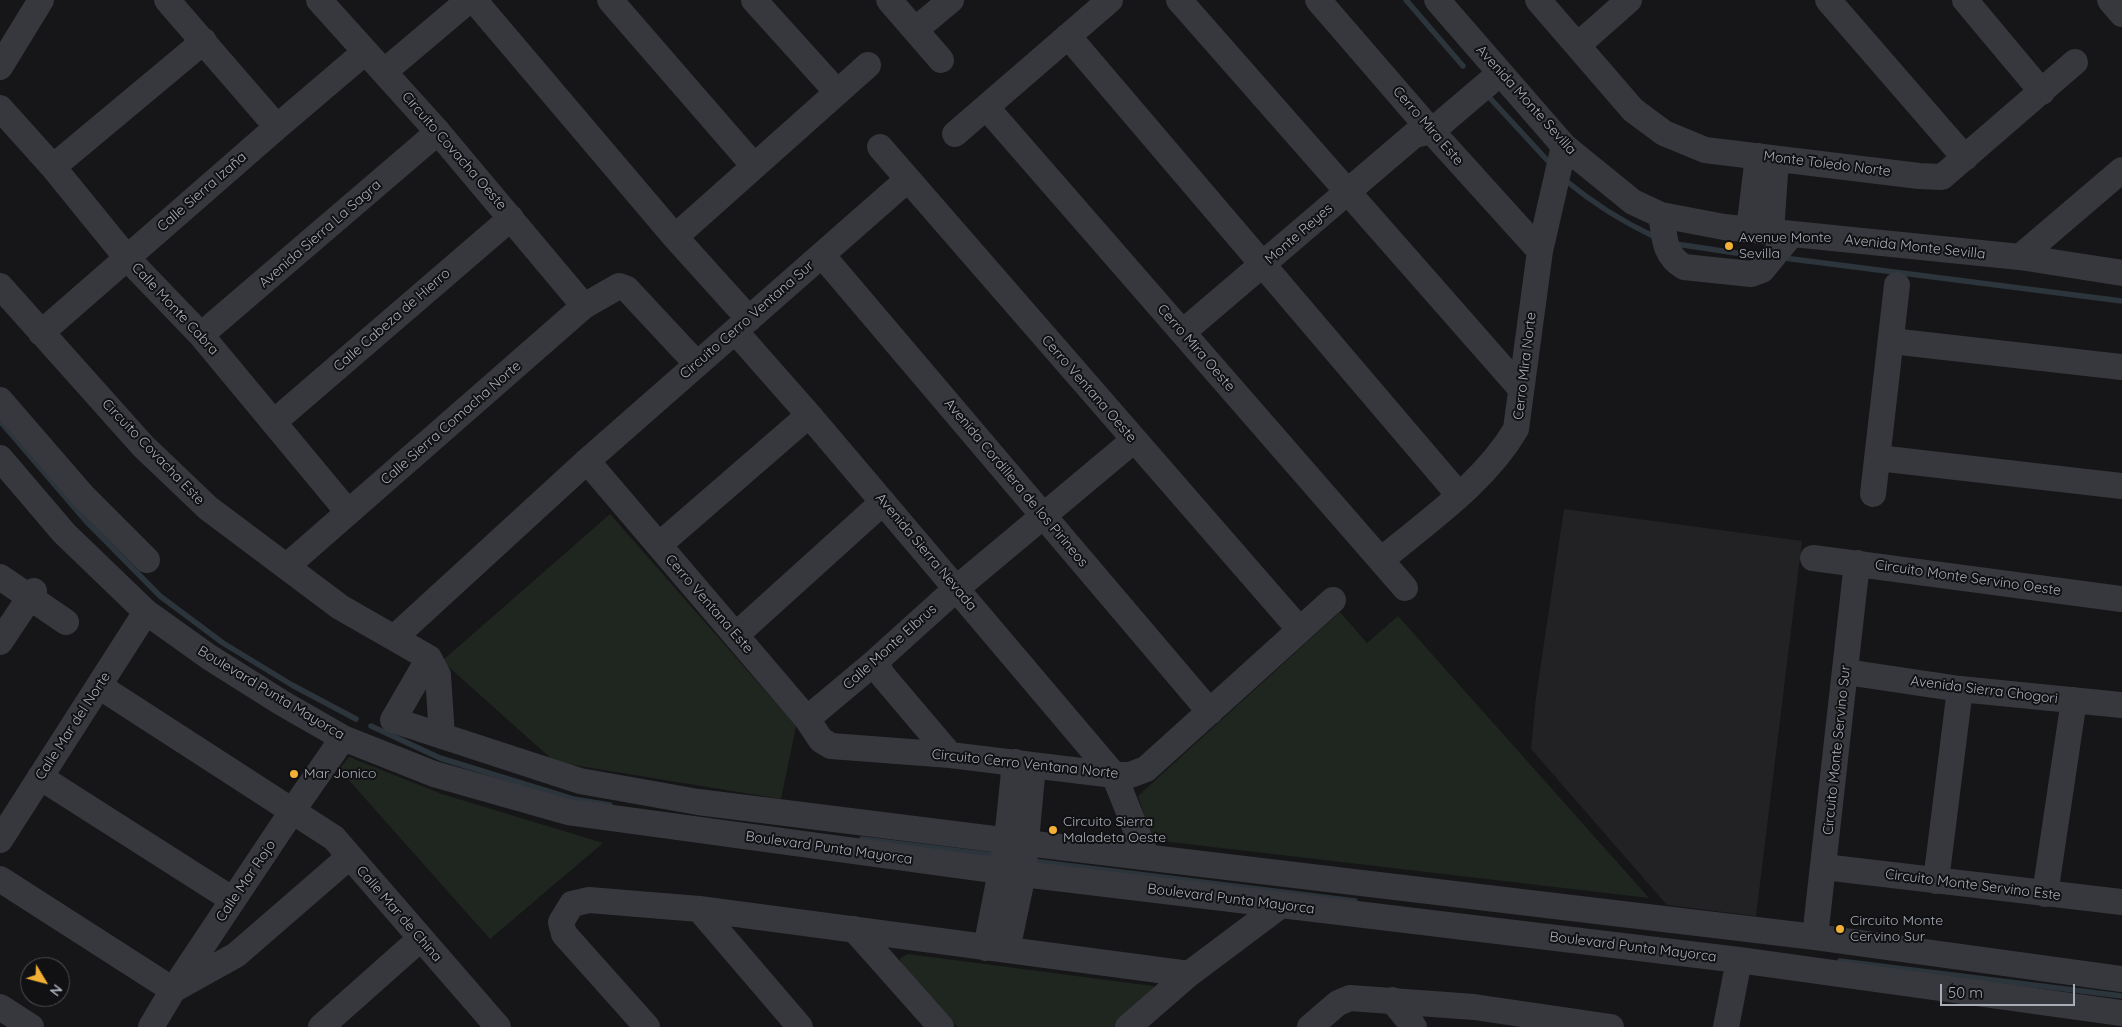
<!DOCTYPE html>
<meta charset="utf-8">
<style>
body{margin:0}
#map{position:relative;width:2122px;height:1027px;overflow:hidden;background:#161618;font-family:Quicksand,sans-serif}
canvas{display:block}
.north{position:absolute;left:20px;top:957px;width:50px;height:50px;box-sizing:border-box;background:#111113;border:1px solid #4d4f55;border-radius:50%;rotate:127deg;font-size:14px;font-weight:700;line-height:20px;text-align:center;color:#a8adb8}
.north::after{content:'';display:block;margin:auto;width:18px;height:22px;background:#f2b134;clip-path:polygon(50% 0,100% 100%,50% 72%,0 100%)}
.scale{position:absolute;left:1940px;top:984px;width:135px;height:22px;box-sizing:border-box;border:2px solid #a8adb8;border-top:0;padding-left:6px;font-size:15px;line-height:18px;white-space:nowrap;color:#a8adb8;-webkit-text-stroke:4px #111113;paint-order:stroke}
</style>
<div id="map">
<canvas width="2122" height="1027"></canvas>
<div class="north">N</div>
<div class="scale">50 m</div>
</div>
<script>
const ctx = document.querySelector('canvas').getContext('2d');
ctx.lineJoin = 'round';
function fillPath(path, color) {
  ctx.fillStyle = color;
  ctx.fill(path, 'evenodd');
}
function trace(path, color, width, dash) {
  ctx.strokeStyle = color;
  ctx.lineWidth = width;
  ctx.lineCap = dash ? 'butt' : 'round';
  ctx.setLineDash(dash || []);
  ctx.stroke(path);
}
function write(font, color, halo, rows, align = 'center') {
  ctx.font = font + ' Quicksand,sans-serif';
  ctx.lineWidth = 4;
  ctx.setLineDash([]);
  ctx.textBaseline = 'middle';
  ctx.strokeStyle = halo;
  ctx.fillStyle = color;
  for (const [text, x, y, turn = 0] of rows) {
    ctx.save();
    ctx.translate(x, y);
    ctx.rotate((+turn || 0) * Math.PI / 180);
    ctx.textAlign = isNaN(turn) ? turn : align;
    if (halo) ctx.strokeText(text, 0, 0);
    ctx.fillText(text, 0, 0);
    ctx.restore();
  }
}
fillPath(new Path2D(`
 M 1564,509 L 1802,541 L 1756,916 L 1667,905 L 1531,749 L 1536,697 Z`), '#222225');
fillPath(new Path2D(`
 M 610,514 L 796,726 L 781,799 L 555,762 L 442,661 Z
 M 1340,612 L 1367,643 L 1398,616 L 1649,898 L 1153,840 L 1138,796 Z
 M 349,757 L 442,794 L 603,843 L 490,939 L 339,769 Z
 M 908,954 L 1153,986 L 1155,991 L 1114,1027 L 957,1027 L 901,964 L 900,958 Z`), '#1e261f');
trace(new Path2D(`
 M 1406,0 L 1463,66
 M 1489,97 L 1547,160
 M 1565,180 C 1594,204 1619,220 1653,236
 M 1676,244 L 1763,257
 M 1784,258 L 2122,301
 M 0,421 L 85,520 L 160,596 L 223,643 L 292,685 L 356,719
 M 371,726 L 440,758 L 573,799 L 610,805
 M 862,839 L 993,855
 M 1032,861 L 1355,901
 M 1840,961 L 2122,996`), '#2c353c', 5.5);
trace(new Path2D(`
 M 167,0 L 277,127
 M 319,0 L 438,132 L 584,306
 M 474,0 L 675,237 L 749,319
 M 610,0 L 754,166
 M 754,0 L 837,92
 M 889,0 L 941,60
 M 1179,0 L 1521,389
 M 1318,0 L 1426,125 L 1540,251
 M 1437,0 L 1564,146 L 1633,202 L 1661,215 L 1724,227 L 2020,257 L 2122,273
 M 1538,0 L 1633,110 L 1664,133 L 1705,150 L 1919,176 L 1942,177 L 2075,62
 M 1828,0 L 1965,158
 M 1965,0 L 2042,92
 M 2110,0 L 2122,14
 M 915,30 L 951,0
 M 1068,36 L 1459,495
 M 1578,45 L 1629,0
 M 0,67 L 41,0
 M 385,71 L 469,0
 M 0,108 L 53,167 L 127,258 L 201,335 L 348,512
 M 987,108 L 1405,588
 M 955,134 L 1110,0
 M 880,147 L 1300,630
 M 53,167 L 204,41
 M 1661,215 C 1665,237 1663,254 1684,267 L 1751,274 L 1762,270 L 1791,235
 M 1749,230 L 1758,156
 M 1771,232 L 1776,159
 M 675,237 L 868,65
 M 822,255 L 1210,712
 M 2020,257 L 2122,170
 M 0,286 L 143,446 L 208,508 L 340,607 L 429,658 L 438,675 L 442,736
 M 735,331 L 809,415 L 1114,775 L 1147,857
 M 1183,332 L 1414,135 L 1432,131 L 1499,74
 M 41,333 L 277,127 L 365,52
 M 201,335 L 438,132
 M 1891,341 L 2122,367
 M 0,400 L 83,496 L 147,560
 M 274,422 L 511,218
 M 0,458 L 64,533 L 146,612 L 209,657 L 282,703 L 343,738 L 434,774 L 568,812 L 1023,874 L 1739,960 L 2122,1013
 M 1878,458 L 2122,486
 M 587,461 L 807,719 L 821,740 L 831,746 L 950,755 L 1114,775 L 1130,775 L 1146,769 L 1333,600
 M 1873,494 L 1897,285
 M 659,545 L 809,415
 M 1813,558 L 2122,599
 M 1381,560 C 1428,521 1485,482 1516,429 L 1540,251 L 1564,146
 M 287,566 L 584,306 L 619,286 L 627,289 L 697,364
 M 0,577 L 66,622
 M 736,635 L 883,502
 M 395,637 L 587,461 L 907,180
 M 0,642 L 34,591
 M 429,658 L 393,720 L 580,781 L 698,802 L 1026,843 L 1815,937 L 2122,979
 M 875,662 L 883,676 L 950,755
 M 1846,672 L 1960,689 L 2122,705
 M 99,686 L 334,838 L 498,1027
 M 807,719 L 875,662 L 957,588 L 1134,440
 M 40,777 L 233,900
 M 0,840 L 146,612
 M 1824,867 L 2122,902
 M 0,879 L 173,990 L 236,955 L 349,857
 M 1936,881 L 1960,689
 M 2045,894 L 2074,700
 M 699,909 L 800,1027
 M 854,929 L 941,1027
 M 1815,937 L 1857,563
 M 986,948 L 1007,840 L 1015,762
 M 1007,950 L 1023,874 L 1033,765
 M 1392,1000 L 1414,1027
 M 0,1007 L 31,1027
 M 151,1027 L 173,990 L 293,810 L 343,738
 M 321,1027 L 420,939
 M 647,1027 L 564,934 L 561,922 L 572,904 L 589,900 L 699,909 L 1189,974
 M 1128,1027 L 1189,974 L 1281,905
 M 1310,1027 L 1338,1003 L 1350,998 L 1474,1007 L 1611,1027
 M 1726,1027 L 1739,960`), '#37383d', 26);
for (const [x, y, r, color] of [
 [1729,246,5,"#f2b134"],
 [294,774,5,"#f2b134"],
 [1053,830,5,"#f2b134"],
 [1840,929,5,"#f2b134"]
]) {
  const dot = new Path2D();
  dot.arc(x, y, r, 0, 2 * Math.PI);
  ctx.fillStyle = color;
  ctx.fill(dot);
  trace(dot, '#111113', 2);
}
write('14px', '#a8adb8', '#111113', [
 ["Avenida Monte Sevilla",1526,100,48],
 ["Cerro Mira Este",1428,126,49],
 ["Circuito Covacha Oeste",454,151,49],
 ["Monte Toledo Norte",1827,164,7],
 ["Calle Sierra Izaña",202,192,-41],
 ["Avenida Sierra La Sagra",320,234,-41],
 ["Monte Reyes",1299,234,-41],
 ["Avenida Monte Sevilla",1915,247,6],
 ["Calle Monte Cabra",175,309,47],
 ["Calle Cabeza de Hierro",392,320,-41],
 ["Circuito Cerro Ventana Sur",747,320,-41],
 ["Cerro Mira Oeste",1196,348,49],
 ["Cerro Mira Norte",1525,366,-83],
 ["Cerro Ventana Oeste",1089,389,49],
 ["Calle Sierra Comacha Norte",451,423,-41],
 ["Circuito Covacha Este",153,452,46],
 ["Avenida Cordillera de los Pirineos",1016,483,50],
 ["Avenida Sierra Nevada",926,552,50],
 ["Circuito Monte Servino Oeste",1968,578,8],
 ["Cerro Ventana Este",709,604,49],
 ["Calle Monte Elbrus",890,647,-42],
 ["Avenida Sierra Chogori",1984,690,7],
 ["Boulevard Punta Mayorca",271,693,31],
 ["Calle Mar del Norte",73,726,-57],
 ["Circuito Monte Servino Sur",1837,750,-84],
 ["Circuito Cerro Ventana Norte",1025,764,6],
 ["Boulevard Punta Mayorca",829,848,8],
 ["Calle Mar Rojo",246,881,-56],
 ["Circuito Monte Servino Este",1973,885,7],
 ["Boulevard Punta Mayorca",1231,899,7],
 ["Calle Mar de China",399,914,49],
 ["Boulevard Punta Mayorca",1633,947,7]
]);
write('14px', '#a8adb8', '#111113', [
 ["Avenue Monte",1739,238],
 ["Sevilla",1739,254],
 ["Mar Jonico",304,774],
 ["Circuito Sierra",1063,822],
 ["Maladeta Oeste",1063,838],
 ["Circuito Monte",1850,921],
 ["Cervino Sur",1850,937]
], 'left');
</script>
